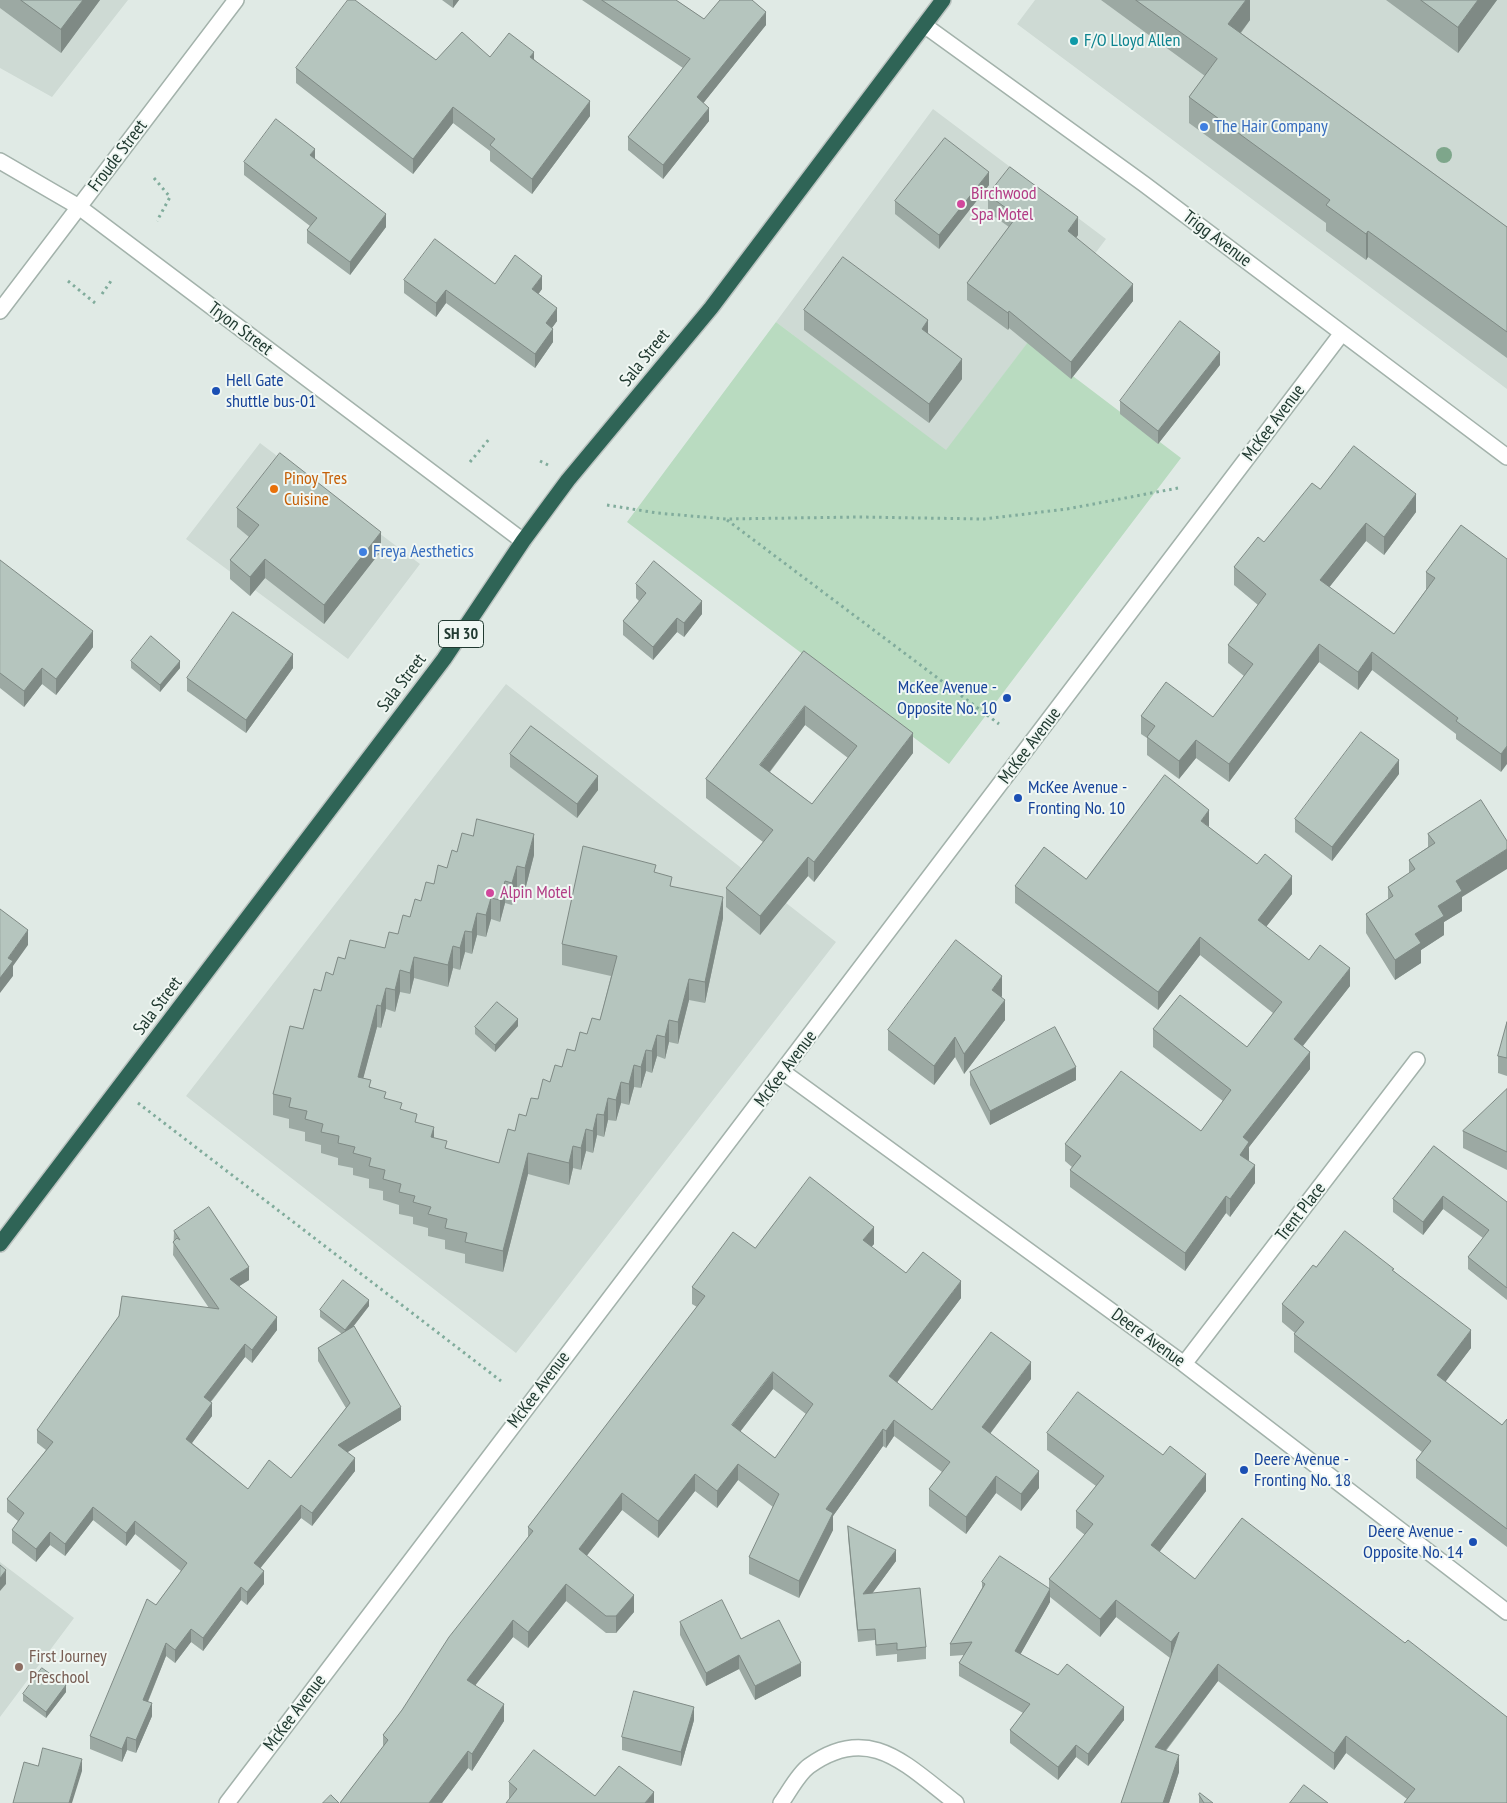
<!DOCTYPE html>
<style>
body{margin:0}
canvas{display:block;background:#e0eae5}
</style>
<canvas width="1507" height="1803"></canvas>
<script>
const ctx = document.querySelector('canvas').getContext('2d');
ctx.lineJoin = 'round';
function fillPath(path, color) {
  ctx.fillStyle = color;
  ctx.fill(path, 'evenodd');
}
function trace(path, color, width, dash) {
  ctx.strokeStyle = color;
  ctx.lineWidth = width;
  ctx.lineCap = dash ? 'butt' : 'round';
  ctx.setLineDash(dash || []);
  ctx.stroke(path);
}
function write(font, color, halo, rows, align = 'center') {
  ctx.font = font + ' "PT Sans Narrow",sans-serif';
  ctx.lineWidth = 4;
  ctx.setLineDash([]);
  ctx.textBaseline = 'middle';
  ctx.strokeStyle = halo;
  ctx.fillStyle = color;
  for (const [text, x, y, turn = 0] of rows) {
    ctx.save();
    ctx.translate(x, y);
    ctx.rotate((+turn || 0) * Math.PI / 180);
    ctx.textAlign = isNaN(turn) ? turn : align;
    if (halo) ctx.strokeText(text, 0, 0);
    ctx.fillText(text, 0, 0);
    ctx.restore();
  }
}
fillPath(new Path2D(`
 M 0,0 L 128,0 L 52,97 L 0,68 Z
 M 1035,0 L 1507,0 L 1507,389 L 1017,24 Z
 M 933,109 L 1106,239 L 946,451 L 776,322 Z
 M 260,443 L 420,564 L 348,659 L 186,539 Z
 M 506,684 L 836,942 L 516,1353 L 186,1096 Z
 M 0,1562 L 74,1618 L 0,1717 Z`), '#cedad4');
fillPath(new Path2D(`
 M 776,322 L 946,450 L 1028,342 L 1181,458 L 949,764 L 627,522 Z`), '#b9dbc0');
const street = new Path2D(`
 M 924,25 L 1144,184 L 1507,457
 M 0,161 L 79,207 L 523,541
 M 0,311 L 236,0
 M 783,1072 L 1184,1364 L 1507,1612
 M 1184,1364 L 1417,1060
 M 227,1803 C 598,1312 972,824 1342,333
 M 781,1803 C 789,1792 798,1774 809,1766 C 870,1722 907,1766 956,1803`);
const highway = new Path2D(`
 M 0,1244 L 444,659 L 523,541 L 568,480 L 711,308 L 943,0`);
trace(street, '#a3b2ab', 18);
trace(highway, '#bcc4c1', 18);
trace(new Path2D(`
 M 154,178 L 170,197 L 157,221
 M 68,281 L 95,303
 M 102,294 L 113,278
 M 540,461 L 548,465
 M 470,462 L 490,438
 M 607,505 L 657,513 L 726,519 L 859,517 L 984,519 L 1067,509 L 1178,488
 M 727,520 L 999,724
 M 138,1103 L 501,1381`), '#81ac9c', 3, [2.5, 4]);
trace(street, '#fff', 15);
trace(highway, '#2f6456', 15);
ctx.fillStyle = '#7ea68b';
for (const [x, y] of [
 [1444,155]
]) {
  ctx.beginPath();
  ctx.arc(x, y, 8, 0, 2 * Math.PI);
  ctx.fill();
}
fillPath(new Path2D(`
 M 0,0 L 100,0 L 61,53 L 0,8 Z
 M 442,0 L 459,0 L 453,8 Z
 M 582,0 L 676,0 L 704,19 L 766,25 L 703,103 L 709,121 L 663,179 L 628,150 L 628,137 L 683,68 Z
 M 1101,0 L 1250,0 L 1250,20 L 1241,33 L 1507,227 L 1507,358 L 1368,257 L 1366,260 L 1326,231 L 1326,223 L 1189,123 L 1189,97 L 1205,76 Z
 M 1386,0 L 1497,0 L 1458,53 Z
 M 490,57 L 534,59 L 590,116 L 532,194 L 490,161 L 490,151 L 453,123 L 413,174 L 296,83 L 296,68 Z
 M 315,159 L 386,227 L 350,275 L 307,243 L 307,230 L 310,226 L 244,175 L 244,162 Z
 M 989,185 L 939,249 L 895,214 L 895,201 Z
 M 988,195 L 1078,235 L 1076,238 L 1133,301 L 1071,379 L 1009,328 L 1008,330 L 967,300 L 967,283 L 1009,227 L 988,212 Z
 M 404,280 L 495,284 L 542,289 L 538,294 L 557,321 L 552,328 L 553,342 L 535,368 L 446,303 L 436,317 L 404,293 Z
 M 804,310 L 928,334 L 962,379 L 929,423 L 804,330 Z
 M 1220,365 L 1158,444 L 1120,414 L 1120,401 Z
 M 1320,489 L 1416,512 L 1384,555 L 1366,541 L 1329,587 L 1394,634 L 1426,590 L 1426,572 L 1507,559 L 1501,772 L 1456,739 L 1456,734 L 1372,670 L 1358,690 L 1319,662 L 1229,782 L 1196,758 L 1179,779 L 1147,755 L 1147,738 L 1141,734 L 1141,716 L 1213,717 L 1244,676 L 1228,663 L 1228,645 L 1258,605 L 1234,585 L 1234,567 L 1264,542 Z
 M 237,508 L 381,551 L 324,624 L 265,578 L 250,596 L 230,579 L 230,560 L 249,537 L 237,527 Z
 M 0,560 L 93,647 L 56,695 L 42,684 L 24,707 L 0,688 Z
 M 636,584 L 702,614 L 684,637 L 677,632 L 653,660 L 623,635 L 623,621 L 639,601 L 636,598 Z
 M 804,651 L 913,753 L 814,882 L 808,876 L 760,935 L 726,907 L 726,888 L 763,842 L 706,798 L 706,779 ZM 805,725 L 848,758 L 812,804 L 770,772 Z
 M 131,661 L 180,668 L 160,692 L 131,668 Z
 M 293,668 L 246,733 L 187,691 L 187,678 Z
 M 510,754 L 598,790 L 577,818 L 510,767 Z
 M 1399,774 L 1332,861 L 1295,832 L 1295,819 Z
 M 1481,800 L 1462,897 L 1462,911 L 1444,922 L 1444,935 L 1421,950 L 1421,963 L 1395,980 L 1366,933 L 1366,914 L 1388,900 L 1388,887 L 1409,873 L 1409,860 L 1428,847 L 1428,834 Z
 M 1209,827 L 1292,894 L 1266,927 L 1309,960 L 1350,986 L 1303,1046 L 1310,1069 L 1249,1147 L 1249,1161 L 1255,1183 L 1230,1217 L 1226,1213 L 1185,1271 L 1070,1187 L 1070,1170 L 1072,1167 L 1065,1161 L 1065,1144 L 1201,1131 L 1223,1101 L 1153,1047 L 1153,1029 L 1247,1047 L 1273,1013 L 1200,955 L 1158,1010 L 1015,903 L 1015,886 L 1086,879 Z
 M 457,852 L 534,855 L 525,890 L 517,888 L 512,905 L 505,903 L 500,922 L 491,919 L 486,937 L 477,935 L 472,954 L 465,952 L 460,970 L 453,968 L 448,987 L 414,978 L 410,994 L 400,992 L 395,1012 L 386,1009 L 381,1028 L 377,1027 L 363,1078 L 371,1088 L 402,1110 L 447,1149 L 499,1163 L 515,1131 L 550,1082 L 575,1051 L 587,1034 L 600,1020 L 611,976 L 562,965 L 562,944 L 656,873 L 672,887 L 723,918 L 705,1003 L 689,1000 L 678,1044 L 669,1042 L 665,1059 L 657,1056 L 652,1073 L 646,1071 L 641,1088 L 634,1087 L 629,1105 L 621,1103 L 616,1121 L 608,1120 L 604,1137 L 597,1135 L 593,1153 L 586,1151 L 581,1170 L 573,1168 L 569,1185 L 528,1174 L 503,1272 L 465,1263 L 465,1254 L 445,1249 L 445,1240 L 428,1236 L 428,1228 L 413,1224 L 413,1217 L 399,1214 L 399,1205 L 383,1200 L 383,1191 L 369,1188 L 369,1179 L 353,1175 L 353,1168 L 338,1165 L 338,1158 L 321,1153 L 321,1145 L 305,1141 L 305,1132 L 289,1128 L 289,1119 L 273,1115 L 273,1094 L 321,991 L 345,959 L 385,948 L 398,934 L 421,901 L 447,868 Z
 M 1002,996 L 1001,998 L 1005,1020 L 964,1074 L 955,1057 L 934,1085 L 888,1050 L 888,1030 Z
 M 1507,1022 L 1507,1076 L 1498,1073 L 1498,1056 Z
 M 518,1026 L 495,1052 L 475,1034 L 475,1027 Z
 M 970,1072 L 1076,1080 L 990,1125 L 970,1085 Z
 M 1507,1089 L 1507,1170 L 1463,1148 L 1463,1131 Z
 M 1434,1146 L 1507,1202 L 1507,1300 L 1468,1269 L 1468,1257 L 1483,1238 L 1443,1209 L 1423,1235 L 1393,1212 L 1393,1199 Z
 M 174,1231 L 249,1280 L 239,1286 L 277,1330 L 252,1363 L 245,1357 L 211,1402 L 212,1416 L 192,1443 L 248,1489 L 291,1478 L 346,1408 L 318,1361 L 318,1348 L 342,1334 L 320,1317 L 320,1310 L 369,1306 L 353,1327 L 401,1420 L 347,1452 L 355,1471 L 312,1526 L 301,1518 L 260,1568 L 264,1584 L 247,1605 L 241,1600 L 203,1651 L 191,1642 L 175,1663 L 166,1656 L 148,1702 L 152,1716 L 136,1753 L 127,1750 L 122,1762 L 90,1749 L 90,1736 L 156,1605 L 181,1571 L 135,1534 L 126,1546 L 93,1520 L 65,1556 L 50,1545 L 36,1562 L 12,1543 L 12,1530 L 18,1521 L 7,1512 L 7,1499 L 46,1450 L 37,1443 L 37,1430 L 209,1308 L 173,1255 Z
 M 874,1244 L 871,1247 L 906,1273 L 961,1298 L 897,1382 L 932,1410 L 1031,1379 L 990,1434 L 1039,1488 L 1021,1511 L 996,1493 L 966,1534 L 929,1506 L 929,1489 L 942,1472 L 894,1436 L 886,1448 L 883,1446 L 833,1516 L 833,1530 L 799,1598 L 749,1574 L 749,1557 L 773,1507 L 738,1480 L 717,1508 L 695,1491 L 658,1538 L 622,1510 L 586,1556 L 634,1612 L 616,1633 L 606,1633 L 566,1601 L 528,1648 L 513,1637 L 475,1685 L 504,1721 L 472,1771 L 468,1768 L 442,1803 L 340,1803 L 383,1747 L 383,1735 L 402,1710 L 528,1537 L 528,1527 L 697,1307 L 692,1304 L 692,1287 L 755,1248 ZM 773,1389 L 806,1414 L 775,1458 L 740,1432 Z
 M 1394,1271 L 1471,1348 L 1445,1381 L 1502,1425 L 1507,1419 L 1507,1547 L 1416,1478 L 1416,1460 L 1422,1452 L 1294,1352 L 1294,1334 L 1295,1333 L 1282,1322 L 1282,1304 Z
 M 1047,1433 L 1206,1491 L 1159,1552 L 1195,1579 L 1405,1643 L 1507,1717 L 1407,1799 L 1346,1753 L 1334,1770 L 1218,1681 L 1166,1751 L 1179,1772 L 1169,1803 L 1121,1803 L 1170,1658 L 1116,1617 L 1100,1637 L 1050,1597 L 1050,1602 L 1020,1654 L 1124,1720 L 1088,1766 L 1076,1757 L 1058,1780 L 1010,1743 L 1010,1730 L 1023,1713 L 959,1676 L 959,1663 L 964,1655 L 950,1656 L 950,1644 L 982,1588 L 982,1582 L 1049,1589 L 1049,1579 L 1085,1535 L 1076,1528 L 1076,1511 L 1096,1486 L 1047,1450 Z
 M 848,1526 L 896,1561 L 872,1593 L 926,1647 L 926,1659 L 897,1662 L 897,1654 L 876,1656 L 875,1640 L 858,1642 L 848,1537 Z
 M 680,1622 L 741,1639 L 801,1676 L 755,1700 L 739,1669 L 706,1686 L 680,1635 Z
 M 66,1692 L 46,1718 L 23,1701 L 23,1694 Z
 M 694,1720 L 681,1766 L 622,1750 L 622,1737 Z
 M 509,1782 L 595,1796 L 654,1803 L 509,1799 Z
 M 1199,1795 L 1213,1803 L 1199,1803 Z`), '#9ca9a3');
fillPath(new Path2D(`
 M 83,0 L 100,0 L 61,53 L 61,29 Z
 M 453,0 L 459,0 L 453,8 Z
 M 1246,0 L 1250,0 L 1250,20 L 1228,49 L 1228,24 Z
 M 1478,0 L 1497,0 L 1458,53 L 1458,27 Z
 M 766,12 L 766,25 L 697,111 L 697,97 Z
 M 534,52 L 534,68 L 530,57 Z
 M 590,101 L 590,116 L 532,194 L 532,179 Z
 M 453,107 L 453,123 L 413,174 L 413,159 Z
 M 709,108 L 709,121 L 663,179 L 663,165 Z
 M 315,149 L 315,162 L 310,155 Z
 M 989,172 L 989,185 L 939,249 L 939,235 Z
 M 386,214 L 386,227 L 350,275 L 350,262 Z
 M 1078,217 L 1078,235 L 1068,249 L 1068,231 Z
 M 1368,231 L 1368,257 L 1366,260 L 1366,234 Z
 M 542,276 L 542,289 L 532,303 L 532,289 Z
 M 1133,284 L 1133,301 L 1071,379 L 1071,362 Z
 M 446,290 L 446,303 L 436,317 L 436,303 Z
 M 557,308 L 557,321 L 546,336 L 546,323 Z
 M 1009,311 L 1009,328 L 1008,330 L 1008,313 Z
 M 928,320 L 928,339 L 922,329 Z
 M 553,329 L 553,342 L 535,368 L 535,354 Z
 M 1220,352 L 1220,365 L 1158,444 L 1158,431 Z
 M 962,359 L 962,379 L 929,423 L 929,404 Z
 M 1416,494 L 1416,512 L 1384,555 L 1384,537 Z
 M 1366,523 L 1366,541 L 1320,599 L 1320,580 Z
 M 381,532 L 381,551 L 324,624 L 324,605 Z
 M 265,559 L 265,578 L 250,596 L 250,577 Z
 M 702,601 L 702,614 L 684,637 L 684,623 Z
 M 677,618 L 677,632 L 653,660 L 653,647 Z
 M 93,631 L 93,647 L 56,695 L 56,679 Z
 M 1319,644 L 1319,662 L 1229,782 L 1229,764 Z
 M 1372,652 L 1372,670 L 1358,690 L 1358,672 Z
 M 293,654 L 293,668 L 246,733 L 246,720 Z
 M 180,661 L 180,668 L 160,692 L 160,685 Z
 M 42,668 L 42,684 L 24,707 L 24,691 Z
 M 805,706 L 805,725 L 760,784 L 760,765 Z
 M 913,733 L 913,753 L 814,882 L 814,862 Z
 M 1196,740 L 1196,758 L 1179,779 L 1179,761 Z
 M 1507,746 L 1507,764 L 1501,772 L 1501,754 Z
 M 1399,760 L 1399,774 L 1332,861 L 1332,847 Z
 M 598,776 L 598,790 L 577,818 L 577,804 Z
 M 1209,810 L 1209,827 L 1201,821 Z
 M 534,834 L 534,855 L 525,890 L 525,868 Z
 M 1507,849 L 1507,869 L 1462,897 L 1462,911 L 1444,922 L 1444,935 L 1421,950 L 1421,963 L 1395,980 L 1395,960 L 1456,881 Z
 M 808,857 L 808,876 L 760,935 L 760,916 Z
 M 517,866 L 517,888 L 512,905 L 512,883 Z
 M 1292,876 L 1292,894 L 1258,937 L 1258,920 Z
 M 505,881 L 505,903 L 500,922 L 500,900 Z
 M 723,897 L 723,918 L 705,1003 L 705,982 Z
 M 491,898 L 491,919 L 486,937 L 486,915 Z
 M 477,913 L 477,935 L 472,954 L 472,932 Z
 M 28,930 L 28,945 L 13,966 L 13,976 L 0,993 L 0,978 L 8,958 Z
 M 465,931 L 465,952 L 460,970 L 460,948 Z
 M 1200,937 L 1200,955 L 1158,1010 L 1158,992 Z
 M 453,946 L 453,968 L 448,987 L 448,965 Z
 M 414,957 L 414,978 L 410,994 L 410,973 Z
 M 1350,968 L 1350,986 L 1294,1057 L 1294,1039 Z
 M 400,970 L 400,992 L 395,1012 L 395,990 Z
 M 1002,976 L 1002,996 L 992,1010 L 992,990 Z
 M 689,979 L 689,1000 L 678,1044 L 678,1022 Z
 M 386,988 L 386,1009 L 381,1028 L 381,1006 Z
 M 1005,1000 L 1005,1020 L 964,1074 L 964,1054 Z
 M 377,1005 L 377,1027 L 358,1098 L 358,1077 Z
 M 518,1019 L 518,1026 L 495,1052 L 495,1045 Z
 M 669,1020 L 669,1042 L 665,1059 L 665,1037 Z
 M 657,1035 L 657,1056 L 652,1073 L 652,1051 Z
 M 955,1037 L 955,1057 L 934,1085 L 934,1066 Z
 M 646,1050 L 646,1071 L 641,1088 L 641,1067 Z
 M 1310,1052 L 1310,1069 L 1249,1147 L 1249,1160 L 1240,1172 L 1240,1155 L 1243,1137 Z
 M 634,1065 L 634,1087 L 629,1105 L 629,1084 Z
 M 1076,1067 L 1076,1080 L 990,1125 L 990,1111 Z
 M 621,1082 L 621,1103 L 616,1121 L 616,1100 Z
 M 608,1098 L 608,1120 L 604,1137 L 604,1115 Z
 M 597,1114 L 597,1135 L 593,1153 L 593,1131 Z
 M 434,1127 L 434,1149 L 431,1137 Z
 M 586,1129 L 586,1151 L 581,1170 L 581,1148 Z
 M 573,1146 L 573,1168 L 569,1185 L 569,1163 Z
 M 528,1153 L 528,1174 L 503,1272 L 503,1251 Z
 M 1255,1165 L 1255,1183 L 1230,1217 L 1230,1199 Z
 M 1226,1196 L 1226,1213 L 1185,1271 L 1185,1253 Z
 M 1443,1196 L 1443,1209 L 1423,1235 L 1423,1222 Z
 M 874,1227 L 874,1244 L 863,1257 L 863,1240 Z
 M 249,1267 L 249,1280 L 230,1292 L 230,1279 Z
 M 961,1281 L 961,1298 L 889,1393 L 889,1376 Z
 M 369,1300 L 369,1306 L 345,1337 L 345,1330 Z
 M 277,1317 L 277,1330 L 252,1363 L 252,1350 Z
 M 1471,1330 L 1471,1348 L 1437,1393 L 1437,1375 Z
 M 245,1344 L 245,1357 L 204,1410 L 204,1397 Z
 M 1031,1362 L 1031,1379 L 982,1444 L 982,1427 Z
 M 773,1372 L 773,1389 L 732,1442 L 732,1425 Z
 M 212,1403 L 212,1416 L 186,1451 L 186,1439 Z
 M 401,1407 L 401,1420 L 338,1458 L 338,1445 Z
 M 894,1420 L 894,1436 L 886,1448 L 886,1431 Z
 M 883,1429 L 883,1446 L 833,1516 L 833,1530 L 799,1598 L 799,1581 L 826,1509 Z
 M 355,1458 L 355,1471 L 312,1526 L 312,1513 Z
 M 738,1464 L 738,1480 L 717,1508 L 717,1491 Z
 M 1039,1471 L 1039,1488 L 1021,1511 L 1021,1494 Z
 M 695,1474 L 695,1491 L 658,1538 L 658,1521 Z
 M 1206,1474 L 1206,1491 L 1151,1563 L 1151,1545 Z
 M 996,1476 L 996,1493 L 966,1534 L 966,1517 Z
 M 622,1493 L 622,1510 L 579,1566 L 579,1549 Z
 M 301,1505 L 301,1518 L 254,1576 L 254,1563 Z
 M 93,1507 L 93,1520 L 65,1556 L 65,1544 Z
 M 135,1521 L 135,1534 L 126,1546 L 126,1533 Z
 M 50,1532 L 50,1545 L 36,1562 L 36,1549 Z
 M 896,1550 L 896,1561 L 863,1606 L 863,1594 Z
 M 6,1570 L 6,1584 L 0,1591 L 0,1578 Z
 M 264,1571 L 264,1584 L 247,1605 L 247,1592 Z
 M 566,1584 L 566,1601 L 528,1648 L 528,1632 Z
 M 241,1587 L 241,1600 L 203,1651 L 203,1638 Z
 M 1050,1589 L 1050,1602 L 1015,1664 L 1015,1651 Z
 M 634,1595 L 634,1612 L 616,1633 L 616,1616 Z
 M 1116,1600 L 1116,1617 L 1100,1637 L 1100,1619 Z
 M 513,1620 L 513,1637 L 467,1696 L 467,1680 Z
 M 191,1629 L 191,1642 L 175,1663 L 175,1650 Z
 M 1179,1632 L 1171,1659 L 1171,1642 Z
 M 166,1643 L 166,1656 L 143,1713 L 143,1700 Z
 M 739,1655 L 739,1669 L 706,1686 L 706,1673 Z
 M 801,1663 L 801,1676 L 755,1700 L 755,1686 Z
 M 1218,1664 L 1218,1681 L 1155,1764 L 1155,1747 Z
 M 66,1685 L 66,1692 L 46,1718 L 46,1712 Z
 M 152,1703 L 152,1716 L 136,1753 L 136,1740 Z
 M 504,1704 L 504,1721 L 472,1771 L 472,1754 Z
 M 694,1707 L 694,1720 L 681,1766 L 681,1752 Z
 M 1124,1707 L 1124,1720 L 1088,1766 L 1088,1754 Z
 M 1346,1736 L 1346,1753 L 1334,1770 L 1334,1753 Z
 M 127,1737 L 127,1750 L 122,1762 L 122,1749 Z
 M 1076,1745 L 1076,1757 L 1058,1780 L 1058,1767 Z
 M 468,1751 L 468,1768 L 442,1803 L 429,1803 Z
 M 1179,1755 L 1179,1772 L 1169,1803 L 1163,1803 Z
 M 82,1759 L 82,1771 L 72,1803 L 69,1803 Z
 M 654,1792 L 654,1803 L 645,1803 Z`), '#7f8a85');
const building = new Path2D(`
 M 21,0 L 83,0 L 61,29 Z
 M 348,0 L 355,0 L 436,60 L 462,32 L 490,57 L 509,33 L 534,52 L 530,57 L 590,101 L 532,179 L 490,145 L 495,139 L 453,107 L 413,159 L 296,68 Z
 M 602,0 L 676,0 L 704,19 L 720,0 L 752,0 L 766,12 L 697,97 L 709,108 L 663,165 L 628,137 L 690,59 Z
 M 1136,0 L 1246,0 L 1228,24 L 1507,227 L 1507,332 L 1368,231 L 1366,234 L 1326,205 L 1330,200 L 1189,97 L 1217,59 Z
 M 1421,0 L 1478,0 L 1458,27 Z
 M 276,119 L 315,149 L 310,155 L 386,214 L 350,262 L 307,230 L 317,218 L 244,162 Z
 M 945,138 L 989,172 L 939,235 L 895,201 Z
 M 1010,167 L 1078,217 L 1068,231 L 1133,284 L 1071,362 L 1009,311 L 1008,313 L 967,283 L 1017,216 L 988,195 Z
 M 435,239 L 495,284 L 515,255 L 542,276 L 532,289 L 557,308 L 546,323 L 553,329 L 535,354 L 446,290 L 436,303 L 404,280 Z
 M 843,257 L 928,320 L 922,329 L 962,359 L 929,404 L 804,310 Z
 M 1180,321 L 1220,352 L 1158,431 L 1120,401 Z
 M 1354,446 L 1416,494 L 1384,537 L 1366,523 L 1320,580 L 1394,634 L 1435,578 L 1426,572 L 1461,525 L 1507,559 L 1507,746 L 1501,754 L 1456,721 L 1458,718 L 1372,652 L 1358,672 L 1319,644 L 1229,764 L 1196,740 L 1179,761 L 1147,737 L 1155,726 L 1141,716 L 1166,682 L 1213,717 L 1253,664 L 1228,645 L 1266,594 L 1234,567 L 1258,537 L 1264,542 L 1312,483 L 1320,489 Z
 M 280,453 L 381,532 L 324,605 L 265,559 L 250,577 L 230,560 L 259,525 L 237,508 Z
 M 0,560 L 93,631 L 56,679 L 42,668 L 24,691 L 0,673 Z
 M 654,561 L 702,601 L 684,623 L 677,618 L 653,647 L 623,621 L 646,593 L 636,584 Z
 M 233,612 L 293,654 L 246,720 L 187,678 Z
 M 151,636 L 180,661 L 160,685 L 131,661 Z
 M 804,651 L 913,733 L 814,862 L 808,857 L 760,916 L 726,888 L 773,830 L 706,779 ZM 805,706 L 857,746 L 812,804 L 760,765 Z
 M 531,726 L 598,776 L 577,804 L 510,754 Z
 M 1361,732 L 1399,760 L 1332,847 L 1295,819 Z
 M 1165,775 L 1209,810 L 1201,821 L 1257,864 L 1265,854 L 1292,876 L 1258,920 L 1309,960 L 1320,945 L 1350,968 L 1294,1039 L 1310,1052 L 1243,1137 L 1249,1142 L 1240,1155 L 1255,1165 L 1230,1199 L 1226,1196 L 1185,1253 L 1070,1170 L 1081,1156 L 1065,1144 L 1121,1071 L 1201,1131 L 1231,1090 L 1153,1029 L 1180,995 L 1247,1047 L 1282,1002 L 1200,937 L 1158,992 L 1015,886 L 1044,847 L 1086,879 Z
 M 1481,800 L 1507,841 L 1507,849 L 1456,881 L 1462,891 L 1438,906 L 1444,916 L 1415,934 L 1421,943 L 1395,960 L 1366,914 L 1393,896 L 1388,887 L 1415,869 L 1409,860 L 1435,843 L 1428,834 Z
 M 477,819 L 534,834 L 525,868 L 517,866 L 512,883 L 505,881 L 500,900 L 491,898 L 486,915 L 477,913 L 472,932 L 465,931 L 460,948 L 453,946 L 448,965 L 414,957 L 410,973 L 400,970 L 395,990 L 386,988 L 381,1006 L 377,1005 L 358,1077 L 371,1080 L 369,1087 L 386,1092 L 384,1098 L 402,1103 L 400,1109 L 417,1114 L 415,1122 L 434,1127 L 431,1137 L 447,1141 L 445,1148 L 499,1163 L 508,1129 L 515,1131 L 519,1114 L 526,1116 L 531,1098 L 538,1099 L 543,1079 L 550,1082 L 555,1065 L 562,1067 L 567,1049 L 575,1051 L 580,1032 L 587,1034 L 592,1018 L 600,1020 L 617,956 L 562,944 L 583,846 L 656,865 L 654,872 L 672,877 L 670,886 L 723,897 L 705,982 L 689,979 L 678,1022 L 669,1020 L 665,1037 L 657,1035 L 652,1051 L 646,1050 L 641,1067 L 634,1065 L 629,1084 L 621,1082 L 616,1100 L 608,1098 L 604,1115 L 597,1114 L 593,1131 L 586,1129 L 581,1148 L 573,1146 L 569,1163 L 528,1153 L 503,1251 L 465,1242 L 467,1233 L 445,1228 L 447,1219 L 428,1214 L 431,1207 L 413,1202 L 415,1196 L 399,1192 L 401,1184 L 383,1179 L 385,1170 L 369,1166 L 371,1158 L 353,1153 L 355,1147 L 338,1143 L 339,1136 L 321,1132 L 323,1124 L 305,1119 L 307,1111 L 289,1107 L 291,1098 L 273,1094 L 290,1026 L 303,1029 L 314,989 L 321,991 L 326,972 L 333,975 L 338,957 L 345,959 L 350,940 L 385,948 L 389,932 L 398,934 L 403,915 L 410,917 L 415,899 L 421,901 L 426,882 L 434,884 L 438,865 L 447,868 L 452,850 L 457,852 L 462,833 L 473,836 Z
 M 0,909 L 28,930 L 8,958 L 13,961 L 0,978 Z
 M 956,940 L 1002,976 L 992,990 L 1005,1000 L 964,1054 L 955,1037 L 934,1066 L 888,1030 Z
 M 497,1002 L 518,1019 L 495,1045 L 475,1027 Z
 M 1507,1022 L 1507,1058 L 1498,1056 Z
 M 1055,1027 L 1076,1067 L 990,1111 L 970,1072 Z
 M 1507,1089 L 1507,1152 L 1463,1131 Z
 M 1434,1146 L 1507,1202 L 1507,1288 L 1468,1257 L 1489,1230 L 1443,1196 L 1423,1222 L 1393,1199 Z
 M 810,1177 L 874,1227 L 863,1240 L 906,1273 L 923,1252 L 961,1281 L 889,1376 L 932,1410 L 991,1332 L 1031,1362 L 982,1427 L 1039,1471 L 1021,1494 L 996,1476 L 966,1517 L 929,1489 L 950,1462 L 894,1420 L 886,1431 L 883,1429 L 826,1509 L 833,1513 L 799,1581 L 749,1557 L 779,1494 L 738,1464 L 717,1491 L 695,1474 L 658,1521 L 622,1493 L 579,1549 L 634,1595 L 616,1616 L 606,1616 L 566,1584 L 528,1632 L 513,1620 L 467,1680 L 504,1704 L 472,1754 L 468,1751 L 429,1803 L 340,1803 L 388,1740 L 383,1735 L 402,1710 L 449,1637 L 533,1531 L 528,1527 L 705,1296 L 692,1287 L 733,1232 L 755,1248 ZM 773,1372 L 813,1404 L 775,1458 L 732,1425 Z
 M 209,1207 L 249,1267 L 230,1279 L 277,1317 L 252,1350 L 245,1344 L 204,1397 L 212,1403 L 186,1439 L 248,1489 L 269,1460 L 291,1478 L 350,1403 L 318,1348 L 354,1326 L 401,1407 L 338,1445 L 355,1458 L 312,1513 L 301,1505 L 254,1563 L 264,1571 L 247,1592 L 241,1587 L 203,1638 L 191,1629 L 175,1650 L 166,1643 L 143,1700 L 152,1703 L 136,1740 L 127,1737 L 122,1749 L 90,1736 L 147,1599 L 156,1605 L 187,1563 L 135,1521 L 126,1533 L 93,1507 L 65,1544 L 50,1532 L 36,1549 L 12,1530 L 24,1513 L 7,1499 L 53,1442 L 37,1430 L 119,1316 L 122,1296 L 219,1309 L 173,1242 L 177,1238 L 180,1240 L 174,1231 Z
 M 1345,1231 L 1394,1269 L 1392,1270 L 1471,1330 L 1437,1375 L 1502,1425 L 1507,1419 L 1507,1529 L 1416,1460 L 1431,1441 L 1294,1334 L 1304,1322 L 1282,1304 L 1313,1265 L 1316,1267 Z
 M 343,1280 L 369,1300 L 345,1330 L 320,1310 Z
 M 1078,1392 L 1163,1455 L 1170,1446 L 1206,1474 L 1151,1545 L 1195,1579 L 1242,1518 L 1405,1643 L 1408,1640 L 1507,1717 L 1507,1803 L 1404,1803 L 1415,1789 L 1346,1736 L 1334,1753 L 1218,1664 L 1155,1747 L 1179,1755 L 1163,1803 L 1121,1803 L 1179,1632 L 1171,1642 L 1116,1600 L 1100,1619 L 1049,1579 L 1093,1524 L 1076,1511 L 1104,1476 L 1047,1433 Z
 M 848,1526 L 896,1550 L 863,1594 L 920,1588 L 926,1647 L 897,1650 L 897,1643 L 876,1645 L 875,1629 L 858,1630 Z
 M 1000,1556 L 1050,1589 L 1015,1651 L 1058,1675 L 1067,1664 L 1124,1707 L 1088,1754 L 1076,1745 L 1058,1767 L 1010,1730 L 1030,1704 L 959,1663 L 972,1642 L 950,1644 L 985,1584 L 982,1582 Z
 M 0,1565 L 6,1570 L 0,1578 Z
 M 722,1600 L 741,1639 L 779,1620 L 801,1663 L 755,1686 L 739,1655 L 706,1673 L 680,1622 Z
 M 42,1668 L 66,1685 L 46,1712 L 23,1694 Z
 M 634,1691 L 694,1707 L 681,1752 L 622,1737 Z
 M 43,1748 L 82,1759 L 69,1803 L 13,1803 L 24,1762 L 38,1766 Z
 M 534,1750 L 595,1796 L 619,1766 L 654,1792 L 645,1803 L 506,1803 L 517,1789 L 509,1782 Z
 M 1304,1785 L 1328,1803 L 1290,1803 Z
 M 1200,1793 L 1213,1803 L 1204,1803 L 1199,1795 Z
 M 331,1795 L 339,1803 L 323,1803 Z`);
fillPath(building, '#b5c5be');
trace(building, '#7f8a85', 1);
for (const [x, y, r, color] of [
 [1074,41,5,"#0f9aa8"],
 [1204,127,5,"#3f7fe0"],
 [961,204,5,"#d1479c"],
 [216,391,5,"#1a4fb4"],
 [274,489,5,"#e8710a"],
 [363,552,5,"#3f7fe0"],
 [1007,698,5,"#1a4fb4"],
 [1018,798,5,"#1a4fb4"],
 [490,893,5,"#d1479c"],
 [1244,1470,5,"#1a4fb4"],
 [1473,1542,5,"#1a4fb4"],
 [19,1667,5,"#8d6e63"]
]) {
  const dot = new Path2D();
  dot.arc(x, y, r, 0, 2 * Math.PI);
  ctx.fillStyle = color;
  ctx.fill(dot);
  trace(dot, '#f0f7f3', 2);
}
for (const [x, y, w] of [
 [461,634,45]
]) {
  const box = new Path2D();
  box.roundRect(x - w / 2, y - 13.5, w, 27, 4);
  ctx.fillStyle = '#f0f7f3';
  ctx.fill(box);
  trace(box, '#213a31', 1);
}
write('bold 16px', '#213a31', null, [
 ["SH 30",461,634]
]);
write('18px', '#0d838f', '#f0f7f3', [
 ["F/O Lloyd Allen",1084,41]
], 'left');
write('18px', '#366cbe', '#f0f7f3', [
 ["The Hair Company",1214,127],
 ["Freya Aesthetics",373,552]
], 'left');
write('18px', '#213a31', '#f0f7f3', [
 ["Froude Street",118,156,-53],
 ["Trigg Avenue",1217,239,37],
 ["Tryon Street",240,329,37],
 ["Sala Street",645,358,-51],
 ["McKee Avenue",1274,423,-53],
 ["Sala Street",402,683,-53],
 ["McKee Avenue",1030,746,-53],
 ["Sala Street",158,1006,-53],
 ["McKee Avenue",786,1069,-53],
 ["Trent Place",1301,1212,-52],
 ["Deere Avenue",1148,1338,36],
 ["McKee Avenue",539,1390,-53],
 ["McKee Avenue",295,1713,-53]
]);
write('18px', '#b23c85', '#f0f7f3', [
 ["Birchwood",971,194],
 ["Spa Motel",971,215],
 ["Alpin Motel",500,893]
], 'left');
write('18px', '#164399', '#f0f7f3', [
 ["Hell Gate",226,381],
 ["shuttle bus-01",226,402],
 ["McKee Avenue -",997,688,"right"],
 ["Opposite No. 10",997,709,"right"],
 ["McKee Avenue -",1028,788],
 ["Fronting No. 10",1028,809],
 ["Deere Avenue -",1254,1460],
 ["Fronting No. 18",1254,1481],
 ["Deere Avenue -",1463,1532,"right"],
 ["Opposite No. 14",1463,1553,"right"]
], 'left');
write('18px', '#c56008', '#f0f7f3', [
 ["Pinoy Tres",284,479],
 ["Cuisine",284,500]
], 'left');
write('18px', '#785e54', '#f0f7f3', [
 ["First Journey",29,1657],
 ["Preschool",29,1678]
], 'left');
</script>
